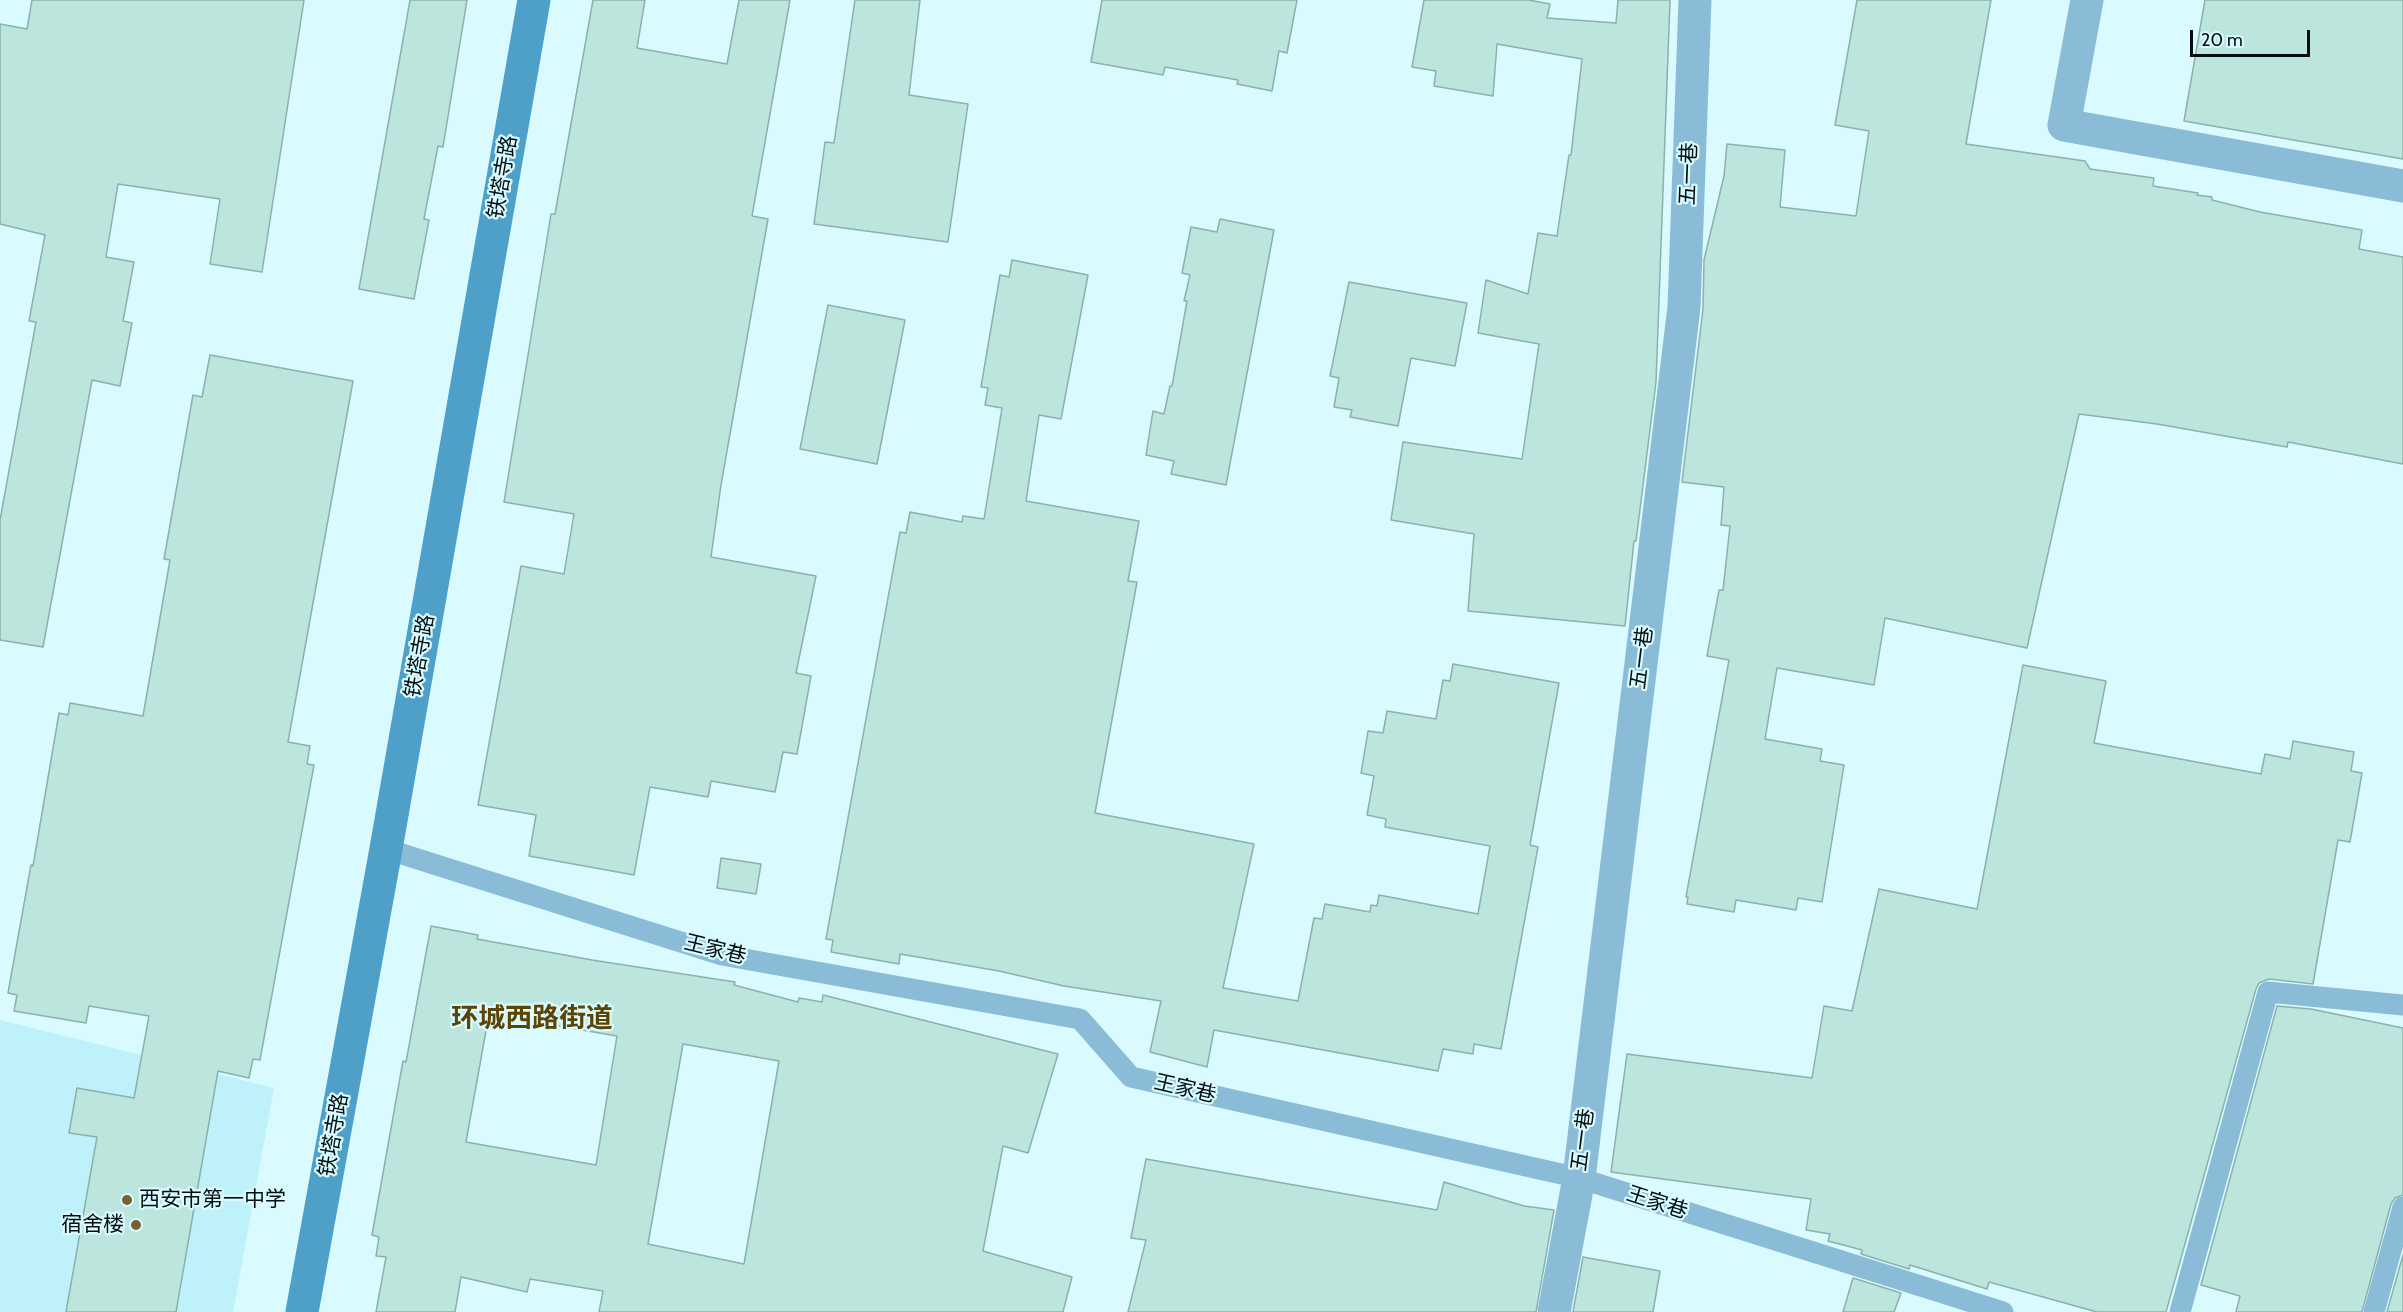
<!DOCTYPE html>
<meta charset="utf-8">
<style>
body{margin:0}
#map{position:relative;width:2403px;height:1312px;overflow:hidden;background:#d9faff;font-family:Cabin,sans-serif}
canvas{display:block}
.scale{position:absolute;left:2190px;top:30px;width:120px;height:27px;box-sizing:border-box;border:3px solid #020e11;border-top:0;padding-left:8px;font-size:18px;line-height:21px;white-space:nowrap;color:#020e11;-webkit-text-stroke:4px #d9faff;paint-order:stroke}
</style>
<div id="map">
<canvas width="2403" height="1312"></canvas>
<div class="scale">20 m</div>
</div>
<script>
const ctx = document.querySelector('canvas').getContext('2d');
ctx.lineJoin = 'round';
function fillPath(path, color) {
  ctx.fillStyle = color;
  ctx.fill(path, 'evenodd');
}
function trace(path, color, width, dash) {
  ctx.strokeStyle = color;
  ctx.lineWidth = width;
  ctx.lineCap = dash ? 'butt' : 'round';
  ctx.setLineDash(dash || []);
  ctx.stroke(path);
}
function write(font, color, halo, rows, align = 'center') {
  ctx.font = font + ' Cabin,"Noto Sans SC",sans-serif';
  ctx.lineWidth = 4.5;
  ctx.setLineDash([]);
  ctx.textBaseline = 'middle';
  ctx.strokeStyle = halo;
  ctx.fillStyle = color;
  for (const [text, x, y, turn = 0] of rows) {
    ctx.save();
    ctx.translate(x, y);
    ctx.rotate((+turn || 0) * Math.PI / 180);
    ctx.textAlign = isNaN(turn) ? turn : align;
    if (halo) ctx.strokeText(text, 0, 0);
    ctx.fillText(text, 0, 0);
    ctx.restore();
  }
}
fillPath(new Path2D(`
 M 0,1020 L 274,1088 L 233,1312 L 0,1312 Z`), '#bef1f9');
const building = new Path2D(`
 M 32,0 L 304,0 L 262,272 L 210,264 L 220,199 L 118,184 L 106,257 L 134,262 L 123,321 L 132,323 L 120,386 L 92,380 L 43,647 L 0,640 L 0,520 L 36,322 L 29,321 L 45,235 L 0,224 L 0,24 L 27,29 Z
 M 410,0 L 467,0 L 443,147 L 438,146 L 424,219 L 429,220 L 414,299 L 359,289 Z
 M 593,0 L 645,0 L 637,48 L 727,64 L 739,0 L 790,0 L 752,216 L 768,219 L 721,485 L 711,557 L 816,576 L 796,673 L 811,676 L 797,754 L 783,752 L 775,792 L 711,781 L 708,797 L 650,787 L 634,875 L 529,856 L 536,815 L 478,805 L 521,566 L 564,574 L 574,514 L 504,502 L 551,214 L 555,214 Z
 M 855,0 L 920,0 L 909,95 L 968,104 L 948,242 L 814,224 L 825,142 L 834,143 Z
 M 1102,0 L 1297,0 L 1287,53 L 1279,51 L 1272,91 L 1237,84 L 1238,80 L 1165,67 L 1163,75 L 1091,62 Z
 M 1424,0 L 1529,0 L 1550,4 L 1547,18 L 1616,23 L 1618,0 L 1670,0 L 1656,382 L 1636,541 L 1634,541 L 1625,626 L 1468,611 L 1474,534 L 1391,520 L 1403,442 L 1522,459 L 1539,344 L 1478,333 L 1486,280 L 1528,294 L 1538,233 L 1557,236 L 1569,155 L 1571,155 L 1582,59 L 1497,44 L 1493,96 L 1434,86 L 1436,71 L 1412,67 Z
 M 1857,0 L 1991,0 L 1966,144 L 2085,161 L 2090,169 L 2154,178 L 2153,186 L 2198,193 L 2197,195 L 2212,197 L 2212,200 L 2260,212 L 2362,230 L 2359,249 L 2403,257 L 2403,464 L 2288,442 L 2287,447 L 2157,424 L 2079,414 L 2027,648 L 1885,618 L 1874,685 L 1777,668 L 1765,739 L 1822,749 L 1820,761 L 1844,765 L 1822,902 L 1798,898 L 1796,910 L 1736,900 L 1734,912 L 1687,904 L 1688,897 L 1686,897 L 1729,660 L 1707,656 L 1719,590 L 1723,590 L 1730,526 L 1721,525 L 1724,487 L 1682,482 L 1703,309 L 1704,260 L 1724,176 L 1727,144 L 1785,150 L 1780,207 L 1856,216 L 1869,131 L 1835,125 Z
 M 2205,0 L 2403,0 L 2403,159 L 2184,121 Z
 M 1220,219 L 1274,230 L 1226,485 L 1171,474 L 1174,461 L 1146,455 L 1153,411 L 1164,414 L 1170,386 L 1172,386 L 1187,301 L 1184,301 L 1190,275 L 1182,273 L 1191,227 L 1217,232 Z
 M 1012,260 L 1088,275 L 1061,419 L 1039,415 L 1026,501 L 1139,521 L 1128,581 L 1137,582 L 1095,813 L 1254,844 L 1223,988 L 1298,1001 L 1314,918 L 1322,919 L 1325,904 L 1370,912 L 1371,905 L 1377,906 L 1379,895 L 1478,914 L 1490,846 L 1385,827 L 1386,819 L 1367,815 L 1374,776 L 1361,773 L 1368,731 L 1383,733 L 1387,711 L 1436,719 L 1443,680 L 1450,681 L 1453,664 L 1559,683 L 1530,845 L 1538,847 L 1501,1049 L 1474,1044 L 1473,1054 L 1443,1049 L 1438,1071 L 1214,1030 L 1207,1067 L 1150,1052 L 1161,1001 L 1064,986 L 999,971 L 900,954 L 899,964 L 831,952 L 833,940 L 826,939 L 900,532 L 906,533 L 910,512 L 962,522 L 963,516 L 984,519 L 1002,408 L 985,405 L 988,388 L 981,387 L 1000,275 L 1009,277 Z
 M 1349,282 L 1467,303 L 1455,366 L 1411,358 L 1398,426 L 1350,417 L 1352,410 L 1334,407 L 1339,378 L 1330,376 Z
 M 828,305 L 905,320 L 877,464 L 800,449 Z
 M 210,355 L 353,381 L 288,742 L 310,746 L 307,764 L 314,765 L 260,1060 L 253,1059 L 249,1078 L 218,1071 L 176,1312 L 66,1312 L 97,1137 L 69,1133 L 77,1088 L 134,1098 L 149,1016 L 89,1006 L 86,1023 L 14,1011 L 17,995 L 8,993 L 31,865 L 33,866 L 59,713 L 68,715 L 70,703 L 143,716 L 170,560 L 164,559 L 193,395 L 202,397 Z
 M 2023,665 L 2106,681 L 2094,743 L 2261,774 L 2265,754 L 2290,759 L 2293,741 L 2354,752 L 2351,771 L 2362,773 L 2350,842 L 2338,840 L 2313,984 L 2269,979 L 2259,983 L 2256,989 L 2166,1312 L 2097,1312 L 1989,1282 L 1987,1289 L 1910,1265 L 1909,1269 L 1861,1254 L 1862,1250 L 1828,1241 L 1830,1234 L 1806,1230 L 1811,1199 L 1611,1172 L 1627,1054 L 1812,1078 L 1824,1006 L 1852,1011 L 1879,889 L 1977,909 Z
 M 721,858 L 761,864 L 756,894 L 717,888 Z
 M 431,926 L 478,935 L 477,939 L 592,960 L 735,982 L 734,985 L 798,1002 L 799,998 L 822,1002 L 823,995 L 1058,1054 L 1028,1153 L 1003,1146 L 983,1251 L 1072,1277 L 1063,1312 L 599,1312 L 603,1291 L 530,1279 L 527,1292 L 461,1277 L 455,1312 L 376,1312 L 386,1257 L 376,1256 L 379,1237 L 372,1235 L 403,1061 L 406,1062 ZM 489,1014 L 617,1036 L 596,1165 L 466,1142 ZM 683,1044 L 779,1061 L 744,1264 L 648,1244 Z
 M 2277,1006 L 2311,1009 L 2403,1028 L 2403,1195 L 2395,1198 L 2391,1204 L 2362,1312 L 2236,1312 L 2240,1296 L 2201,1285 Z
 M 1146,1159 L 1437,1210 L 1444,1182 L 1524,1206 L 1554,1210 L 1536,1312 L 1128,1312 L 1146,1240 L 1131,1238 Z
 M 2403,1255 L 2403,1312 L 2387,1312 Z
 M 1583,1257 L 1660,1271 L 1653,1312 L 1573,1312 Z
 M 1853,1278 L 1901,1293 L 1894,1312 L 1843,1312 Z`);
fillPath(building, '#bce5dd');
trace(building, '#8bb1ab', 1.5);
trace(new Path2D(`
 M 386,849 L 722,955 L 1080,1019 L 1131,1077 L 1579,1178 L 2003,1312
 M 2180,1312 L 2268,992 L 2403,1005
 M 2374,1312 L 2403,1207`), '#8abcd7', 21);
trace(new Path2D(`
 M 2087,0 L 2064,125 L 2403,186
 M 1554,1312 L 1579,1178 L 1684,307 L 1695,0`), '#8abcd7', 33);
trace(new Path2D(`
 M 302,1312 L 386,849 L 534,0`), '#4ea0c8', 33);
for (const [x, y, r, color] of [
 [127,1200,6,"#786131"],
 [136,1225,6,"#786131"]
]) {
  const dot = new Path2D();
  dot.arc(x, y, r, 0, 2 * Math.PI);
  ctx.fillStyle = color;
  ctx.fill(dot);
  trace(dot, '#d9faff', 2);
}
write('21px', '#020e11', '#d9faff', [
 ["五一巷",1689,174,-88],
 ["铁塔寺路",503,177,-80],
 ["铁塔寺路",420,656,-80],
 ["五一巷",1642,658,-83],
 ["王家巷",715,950,14],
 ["王家巷",1185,1089,13],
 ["铁塔寺路",334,1135,-80],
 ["五一巷",1583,1140,-83],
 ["王家巷",1657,1203,18]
]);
write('21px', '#020e11', '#d9faff', [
 ["西安市第一中学",139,1200],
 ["宿舍楼",124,1225,"right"]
], 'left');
write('bold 27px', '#5c4404', '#d9faff', [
 ["环城西路街道",532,1019]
]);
</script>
